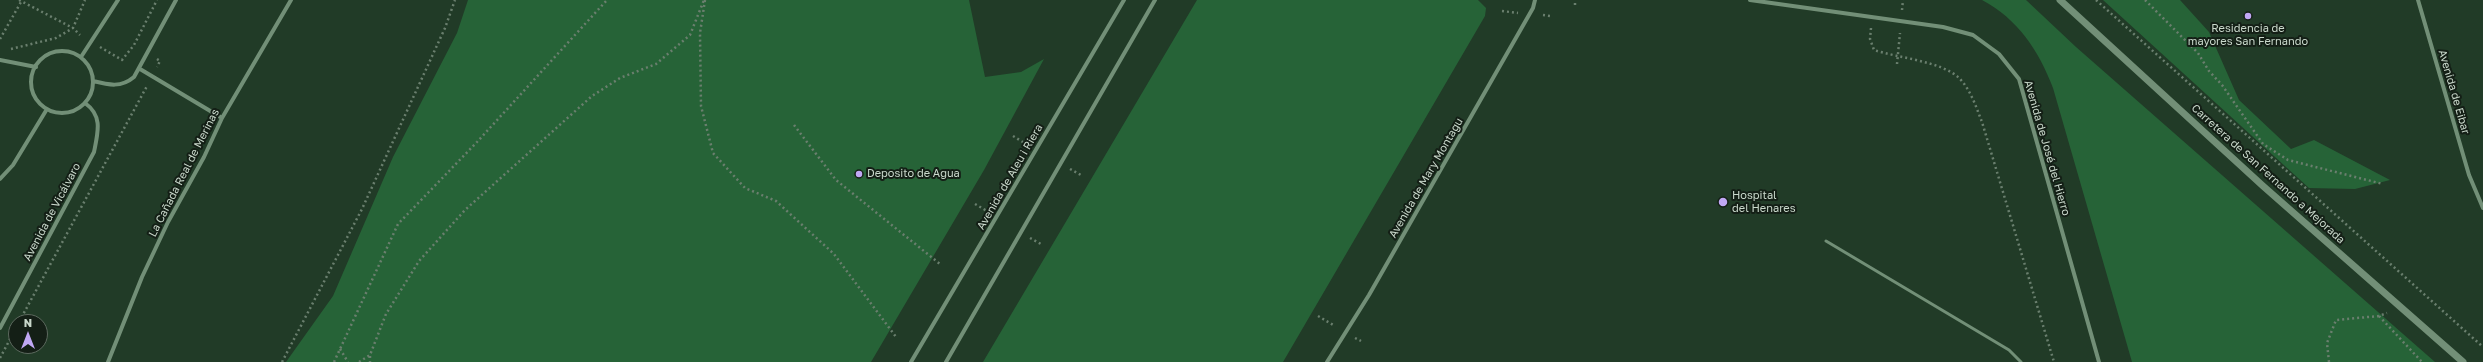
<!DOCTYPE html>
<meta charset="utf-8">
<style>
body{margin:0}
#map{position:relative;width:2483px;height:362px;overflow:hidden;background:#213b27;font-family:"Golos Text",sans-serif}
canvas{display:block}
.north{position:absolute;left:8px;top:314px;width:40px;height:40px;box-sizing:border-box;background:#141f16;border:1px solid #5c695e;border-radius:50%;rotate:0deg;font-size:11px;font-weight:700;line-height:16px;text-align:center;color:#c9d8cb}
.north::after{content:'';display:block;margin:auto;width:14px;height:18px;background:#c0a8f4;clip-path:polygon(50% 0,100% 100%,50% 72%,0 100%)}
</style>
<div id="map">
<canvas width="2483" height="362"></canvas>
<div class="north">N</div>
</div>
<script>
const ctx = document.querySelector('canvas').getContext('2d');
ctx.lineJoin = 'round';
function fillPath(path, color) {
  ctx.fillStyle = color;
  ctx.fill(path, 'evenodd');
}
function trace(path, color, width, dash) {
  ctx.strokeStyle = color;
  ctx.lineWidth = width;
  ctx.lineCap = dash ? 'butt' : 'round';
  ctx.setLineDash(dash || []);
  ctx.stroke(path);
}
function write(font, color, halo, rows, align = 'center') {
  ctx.font = font + ' "Golos Text",sans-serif';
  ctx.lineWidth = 4;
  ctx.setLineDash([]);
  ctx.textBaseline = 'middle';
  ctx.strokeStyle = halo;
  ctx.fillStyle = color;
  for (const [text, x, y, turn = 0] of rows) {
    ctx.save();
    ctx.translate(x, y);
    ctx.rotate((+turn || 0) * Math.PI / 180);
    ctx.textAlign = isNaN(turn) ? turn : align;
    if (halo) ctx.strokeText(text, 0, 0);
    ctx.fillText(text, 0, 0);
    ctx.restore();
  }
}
fillPath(new Path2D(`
 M 468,0 L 969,0 L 985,77 L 1021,72 L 1044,59 L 984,170 L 871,362 L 286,362 L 333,296 L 393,157 L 457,33 Z
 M 1197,0 L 1478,0 L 1486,8 L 1485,16 L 1283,362 L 983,362 Z
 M 1982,0 L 2026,0 L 2076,47 L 2435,362 L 2132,362 L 2053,88 C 2039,51 2018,19 1982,0 Z
 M 2103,0 L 2180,0 L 2209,32 L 2239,100 L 2291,149 L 2314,140 L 2390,180 L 2355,189 L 2309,188 Z`), '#266337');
trace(new Path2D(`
 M 19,0 L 73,28 L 85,0
 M 705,0 L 700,33 L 701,106 L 713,153 L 745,188 L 776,201 L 834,254 L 896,337
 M 2096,0 L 2483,347
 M 2145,0 L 2198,53 L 2209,71 L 2222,85 L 2263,144 L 2288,160 L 2383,184
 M 1575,5 L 1575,0
 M 1902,10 L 1903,0
 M 1502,11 L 1518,13
 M 1543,15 L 1550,16
 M 1871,28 L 1870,39 L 1874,50 C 1898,58 1941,61 1959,78 C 1971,90 1976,107 1982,122 L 2054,362
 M 0,39 L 21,2
 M 100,47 L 122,60 L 134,45 L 157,0
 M 11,49 L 56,38 L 73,28 L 80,35
 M 157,59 L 160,61 L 157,67
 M 1897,64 L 1900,33
 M 794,125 L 836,180 L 940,264
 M 1013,136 L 1026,144
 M 1070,169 L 1081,175
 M 975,204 L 987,211
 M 1030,238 L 1041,244
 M 1318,316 L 1335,326
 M 2379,316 L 2422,362
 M 19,322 L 147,86
 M 1355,338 L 1361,341
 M 340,349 L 348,362
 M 370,356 L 370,362
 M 0,358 L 16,328
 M 282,362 L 362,209 L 445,28 L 455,0
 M 334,362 L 398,224 L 477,142 L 607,0
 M 359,362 L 370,355 L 386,314 L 419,261 L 465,210 L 592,96 L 620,78 L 656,64 L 690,35 L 704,0
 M 2329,362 L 2327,343 L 2336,320 L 2379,316 L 2387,313`), '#6a7f6e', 2.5, [2, 3]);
trace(new Path2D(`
 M 1826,241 L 2009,350 L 2021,362`), '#728f77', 3);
trace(new Path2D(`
 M 1750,0 L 1943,27 L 1973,35 L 1999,54 L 2019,79 L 2099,362
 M 2418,0 L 2469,175 L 2483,208
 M31 82a31 31 0 1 1 62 0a31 31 0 1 1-62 0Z
 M 81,57 L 118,0
 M 0,60 L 36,67
 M 140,69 L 222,118
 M 93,81 C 109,85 121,88 134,77 L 176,0
 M 0,179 L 13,165 L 47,109
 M 0,328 L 94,152 C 98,132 103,116 85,103
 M 108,362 L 142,277 L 168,222 L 204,157 L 222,118 L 291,0
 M 911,362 L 1124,0
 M 946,362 L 1155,0
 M 1327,362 L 1369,295 L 1533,8 L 1535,0`), '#728f77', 4);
trace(new Path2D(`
 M 2060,0 L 2263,186 L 2463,362`), '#728f77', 7);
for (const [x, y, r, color] of [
 [2248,16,4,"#c0a8f4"],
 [859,174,4,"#c0a8f4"],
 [1723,202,5,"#c0a8f4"]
]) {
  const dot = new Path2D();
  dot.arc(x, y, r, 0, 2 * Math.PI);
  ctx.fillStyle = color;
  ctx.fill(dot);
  trace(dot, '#141f16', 1.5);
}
write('11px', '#c9d8cb', '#141f16', [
 ["Residencia de",2248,29,"center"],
 ["mayores San Fernando",2248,42,"center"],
 ["Deposito de Agua",867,174],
 ["Hospital",1732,196],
 ["del Henares",1732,209]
], 'left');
write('11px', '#c9d8cb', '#141f16', [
 ["Avenida de Eibar",2454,92,74],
 ["Avenida de José del Hierro",2047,148,74],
 ["La Cañada Real de Merinas",184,173,-63],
 ["Carretera de San Fernando a Mejorada",2268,174,42],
 ["Avenida de Aleu i Riera",1010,177,-60],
 ["Avenida de Mary Montagu",1426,178,-60],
 ["Avenida de Vicálvaro",52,212,-62]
]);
</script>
